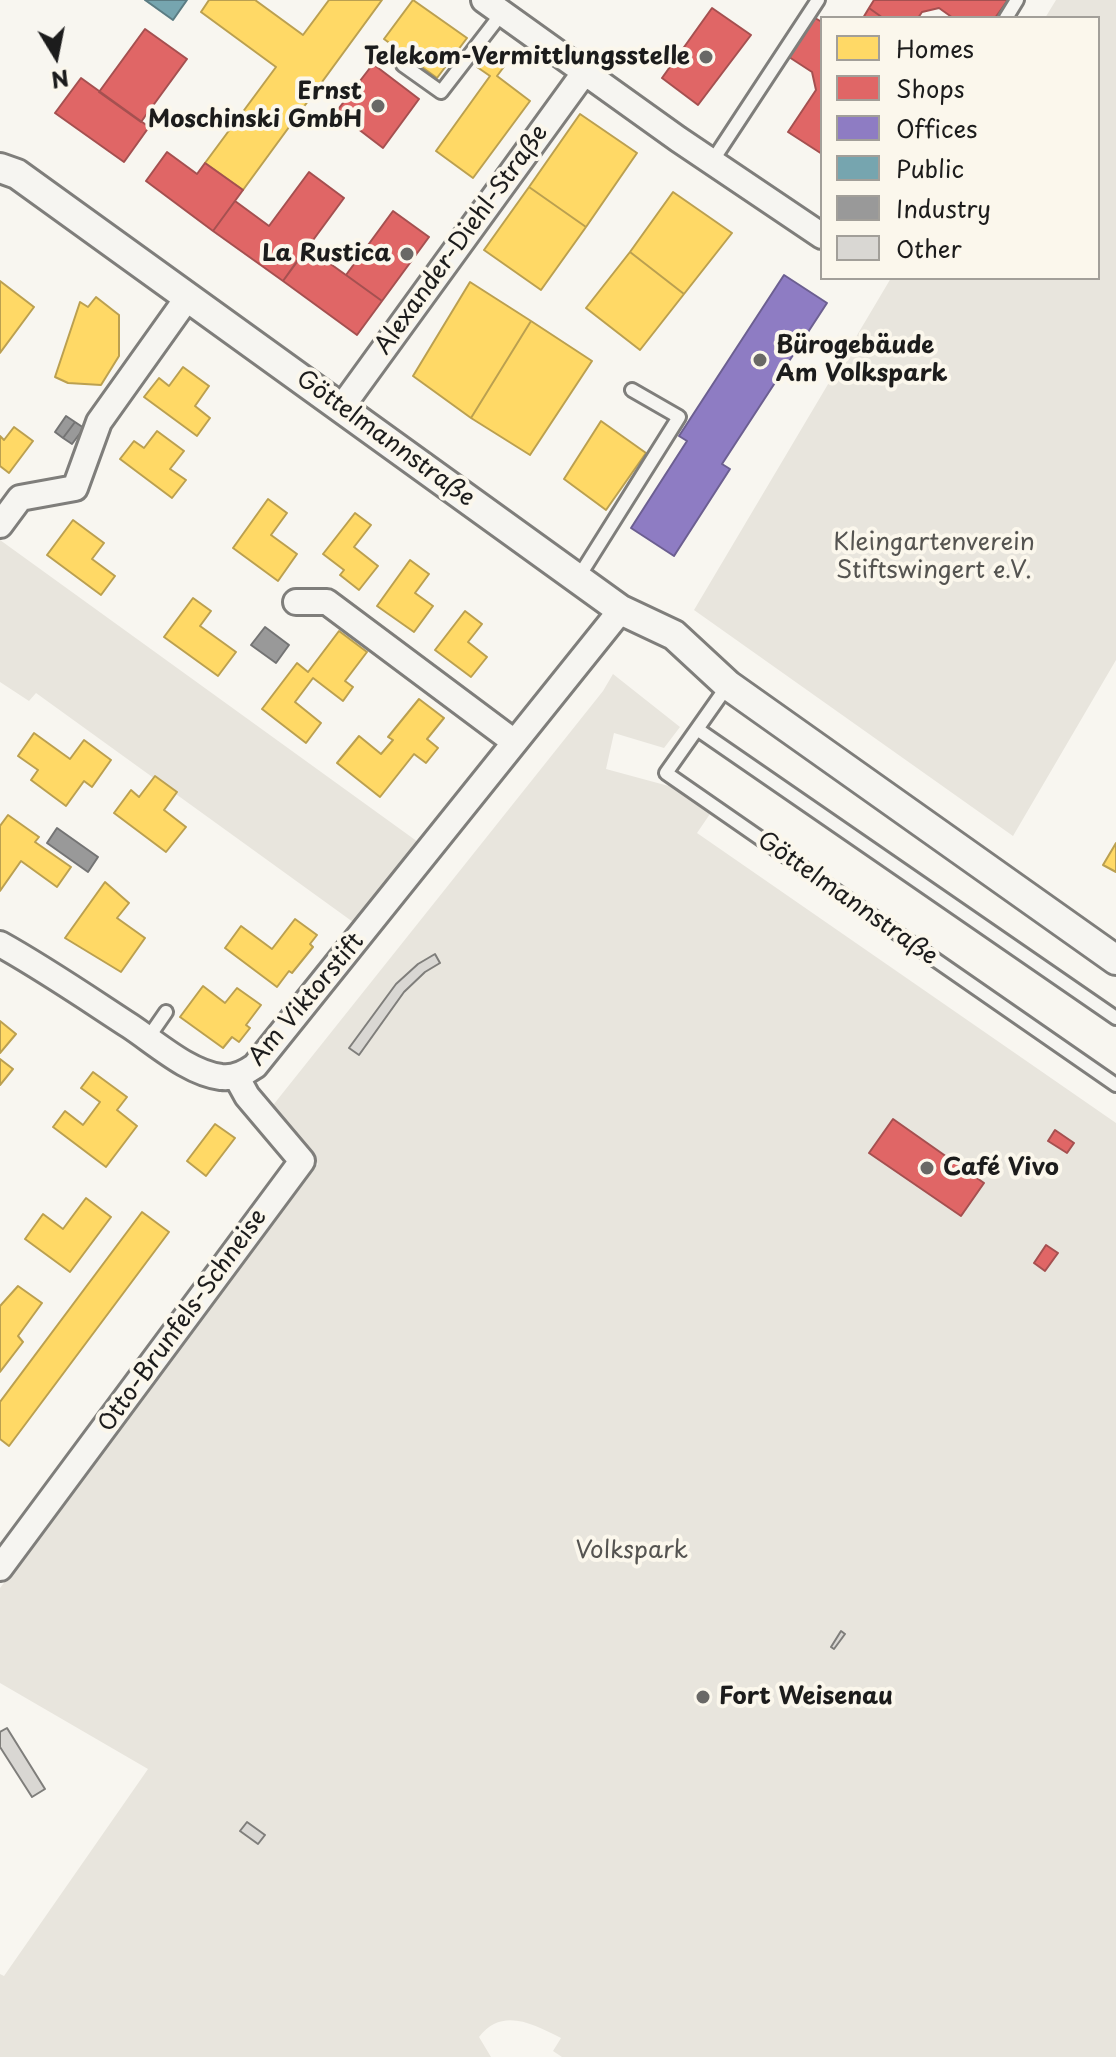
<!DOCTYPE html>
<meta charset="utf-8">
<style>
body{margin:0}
#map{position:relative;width:1116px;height:2057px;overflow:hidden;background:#f8f6f0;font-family:"Playpen Sans",sans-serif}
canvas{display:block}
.legend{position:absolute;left:820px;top:16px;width:280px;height:264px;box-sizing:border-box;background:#fbf7ec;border:2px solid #a29f99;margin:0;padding:10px 14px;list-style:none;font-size:24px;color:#1c1c1c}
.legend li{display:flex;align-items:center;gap:16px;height:40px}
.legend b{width:40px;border:2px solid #a29f99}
.north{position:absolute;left:16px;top:16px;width:80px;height:80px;-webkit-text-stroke:6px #fbf7ec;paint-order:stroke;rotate:170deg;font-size:22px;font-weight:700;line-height:32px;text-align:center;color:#1c1c1c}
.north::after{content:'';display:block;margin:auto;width:28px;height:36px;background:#1c1c1c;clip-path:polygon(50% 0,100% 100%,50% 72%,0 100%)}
</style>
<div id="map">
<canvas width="1116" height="2057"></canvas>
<ul class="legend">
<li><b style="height:22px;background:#ffd966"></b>Homes</li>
<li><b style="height:22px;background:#e06666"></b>Shops</li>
<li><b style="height:22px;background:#8e7cc3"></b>Offices</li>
<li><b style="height:22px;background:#76a5af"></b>Public</li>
<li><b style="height:22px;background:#999"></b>Industry</li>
<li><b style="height:22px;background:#d9d7d3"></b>Other</li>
</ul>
<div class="north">N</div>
</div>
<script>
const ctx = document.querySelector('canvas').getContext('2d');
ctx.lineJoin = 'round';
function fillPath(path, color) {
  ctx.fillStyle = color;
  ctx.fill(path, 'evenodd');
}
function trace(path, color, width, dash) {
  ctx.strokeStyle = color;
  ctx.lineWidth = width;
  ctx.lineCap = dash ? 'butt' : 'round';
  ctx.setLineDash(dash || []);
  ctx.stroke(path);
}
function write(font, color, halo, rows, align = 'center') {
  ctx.font = font + ' "Playpen Sans",sans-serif';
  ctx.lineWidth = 8;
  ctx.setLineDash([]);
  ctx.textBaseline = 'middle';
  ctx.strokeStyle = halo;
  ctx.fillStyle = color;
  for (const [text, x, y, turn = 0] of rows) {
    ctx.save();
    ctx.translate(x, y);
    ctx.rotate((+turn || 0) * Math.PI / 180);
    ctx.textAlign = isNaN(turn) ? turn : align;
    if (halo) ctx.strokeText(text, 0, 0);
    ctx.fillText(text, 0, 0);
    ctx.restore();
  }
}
fillPath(new Path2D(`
 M 1056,0 L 1116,0 L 1116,660 L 1013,836 L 694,610 L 891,278 L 1098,278 L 1098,18 L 1045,18 Z
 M 0,540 L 418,842 L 353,922 L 36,693 L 29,701 L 0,682 Z
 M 613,674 L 680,727 L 664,748 L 614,733 L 606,769 L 676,788 L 712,811 L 697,833 L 1116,1123 L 1116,2057 L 562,2057 L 553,2051 L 561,2038 C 533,2024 502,2007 479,2037 L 491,2057 L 0,2057 L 0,1974 L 4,1976 L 148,1769 L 0,1683 L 0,1588 L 318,1164 L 270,1109 L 603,691 Z`), '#e8e5dd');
const homes = new Path2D(`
 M 209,0 L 255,0 L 303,35 L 329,0 L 382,0 L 243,190 L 205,163 L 276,67 L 201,12 Z
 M 413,0 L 467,38 L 437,78 L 384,39 Z
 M 489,51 L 506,64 L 497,76 L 530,101 L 473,178 L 436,151 L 490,76 L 477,67 Z
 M 580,114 L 637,153 L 586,227 L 529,187 Z
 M 529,187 L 586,227 L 541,290 L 484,250 Z
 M 673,192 L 732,233 L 684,294 L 630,252 Z
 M 630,252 L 684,294 L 640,350 L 586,308 Z
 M 0,281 L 34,307 L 0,353 Z
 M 470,282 L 531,321 L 471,418 L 413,376 Z
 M 96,297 L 119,315 L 119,356 L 101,385 L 68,383 L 55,377 L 80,302 L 88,307 Z
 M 531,321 L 592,361 L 530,455 L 471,418 Z
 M 183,367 L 209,386 L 195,406 L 210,418 L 197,436 L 144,397 L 159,378 L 169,386 Z
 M 601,421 L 646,453 L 606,510 L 564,479 Z
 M 14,427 L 33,441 L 9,473 L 0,466 L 0,436 L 4,440 Z
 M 157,431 L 184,451 L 170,469 L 186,480 L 172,498 L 120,459 L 134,441 L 144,448 Z
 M 268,499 L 287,513 L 271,535 L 297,554 L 278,581 L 233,548 Z
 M 355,513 L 371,525 L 354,547 L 378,566 L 359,590 L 340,575 L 344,570 L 323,554 Z
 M 73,520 L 104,543 L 92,559 L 115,576 L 101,595 L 47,555 Z
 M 410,560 L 429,574 L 415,593 L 433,606 L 414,632 L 377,606 Z
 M 193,598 L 211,611 L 200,626 L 236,652 L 218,676 L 164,637 Z
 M 465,611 L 482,624 L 468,642 L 487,657 L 471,677 L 435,650 Z
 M 339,631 L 367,652 L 345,681 L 353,687 L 343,701 L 313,678 L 295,702 L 321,723 L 306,743 L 262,709 L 297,663 L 308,672 Z
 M 419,699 L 444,718 L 427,739 L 438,748 L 426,763 L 414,754 L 380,797 L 337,763 L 359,736 L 381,754 L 393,740 L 388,737 Z
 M 34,733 L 70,759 L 84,740 L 111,760 L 92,787 L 84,781 L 66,806 L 31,780 L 38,770 L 18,756 Z
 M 155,776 L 177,792 L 164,810 L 186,827 L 166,852 L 114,813 L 131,790 L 139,797 Z
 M 8,815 L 39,837 L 35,842 L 71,867 L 57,887 L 21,861 L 0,891 L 0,826 Z
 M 1116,843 L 1116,872 L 1103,865 Z
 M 105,882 L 129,903 L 117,918 L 145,938 L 121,972 L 65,938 Z
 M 295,919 L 317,935 L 310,944 L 313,947 L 292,973 L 289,971 L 277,987 L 225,948 L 241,926 L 272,949 Z
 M 203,986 L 225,1003 L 237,988 L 261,1005 L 246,1025 L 250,1028 L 239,1042 L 232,1037 L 223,1048 L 180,1017 Z
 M 0,1021 L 16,1034 L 0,1053 Z
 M 0,1059 L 13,1069 L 0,1085 Z
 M 93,1072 L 127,1097 L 117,1110 L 137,1126 L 106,1167 L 53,1127 L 65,1111 L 83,1125 L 100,1102 L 81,1088 Z
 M 215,1124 L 235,1138 L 206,1176 L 187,1161 Z
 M 86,1198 L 111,1217 L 70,1272 L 25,1239 L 43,1214 L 63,1229 Z
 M 142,1212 L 169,1232 L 9,1446 L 0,1439 L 0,1402 Z
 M 18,1286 L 42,1303 L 18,1336 L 23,1342 L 0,1372 L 0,1306 Z`);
fillPath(homes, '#ffd966');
trace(homes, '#bba050', 2);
const shops = new Path2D(`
 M 874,0 L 1008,0 L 995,18 L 953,18 L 939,8 L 922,12 L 918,18 L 883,18 L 869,8 Z
 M 712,8 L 751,35 L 698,105 L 662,78 Z
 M 869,8 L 883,18 L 863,18 Z
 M 815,18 L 822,22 L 822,154 L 788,132 L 816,90 L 812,72 L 789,57 Z
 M 145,29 L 187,59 L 141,122 L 99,92 Z
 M 373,64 L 419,99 L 383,148 L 336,112 Z
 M 81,78 L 149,127 L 124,162 L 55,113 Z
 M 167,152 L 197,174 L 205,163 L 243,190 L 213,231 L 146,181 Z
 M 309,172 L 344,198 L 283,281 L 213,231 L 235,201 L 269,226 Z
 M 393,211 L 429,237 L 382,301 L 346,275 Z
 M 307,247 L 382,301 L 357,335 L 283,281 Z
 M 893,1119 L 984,1183 L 961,1216 L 869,1153 Z
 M 1055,1130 L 1074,1143 L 1067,1153 L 1048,1141 Z
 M 1046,1245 L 1058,1253 L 1045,1271 L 1034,1263 Z`);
fillPath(shops, '#e06666');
trace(shops, '#a55050', 2);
const offices = new Path2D(`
 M 784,275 L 827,303 L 722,464 L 730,469 L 674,556 L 631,528 L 687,441 L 679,436 Z`);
fillPath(offices, '#8e7cc3');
trace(offices, '#6c5f91', 2);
const public = new Path2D(`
 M 145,0 L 187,0 L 173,20 Z`);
fillPath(public, '#76a5af');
trace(public, '#5b7c83', 2);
const industry = new Path2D(`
 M 66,416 L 75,422 L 63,438 L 55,432 Z
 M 75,422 L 84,428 L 72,444 L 63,438 Z
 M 265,627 L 289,645 L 276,663 L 251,645 Z
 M 57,828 L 98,857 L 88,872 L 47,843 Z`);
fillPath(industry, '#999');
trace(industry, '#747474', 2);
const building = new Path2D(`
 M 435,954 L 440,963 L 425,972 L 404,992 L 359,1055 L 349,1048 L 396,984 L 418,964 Z
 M 841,1631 L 845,1634 L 834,1649 L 831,1647 Z
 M 7,1728 L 45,1789 L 32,1797 L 0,1747 L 0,1732 Z
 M 247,1822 L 265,1835 L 258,1844 L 240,1831 Z`);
fillPath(building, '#d9d7d3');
trace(building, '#7f7e7b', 2);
const service = new Path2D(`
 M 1006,18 L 1017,0
 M 403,65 L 441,92 L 502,13
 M 711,163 L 818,0
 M 578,578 L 679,417 L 632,390
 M 728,685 L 666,773 L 1116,1085
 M 697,729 L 1116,1018
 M 148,1038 L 166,1012`);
const minor = new Path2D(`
 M 484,0 L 678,139 L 822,236
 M 341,408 L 584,73
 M 0,525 L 20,498 L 75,488 L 99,422 L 188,297
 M 296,602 L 327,602 L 513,741
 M 0,944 C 45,969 87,998 130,1026 C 157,1044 189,1073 221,1077 C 234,1079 245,1073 255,1066 L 621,610
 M 0,1568 L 302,1161 L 247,1096 L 236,1076`);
const tertiary = new Path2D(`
 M 0,168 L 17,174 L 621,610 L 674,635 L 728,685 L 1116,960`);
trace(service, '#7f7e7b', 18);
trace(minor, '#7f7e7b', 30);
trace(tertiary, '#7f7e7b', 34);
trace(service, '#f6f5f1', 12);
trace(minor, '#f6f5f1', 24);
trace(tertiary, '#f6f5f1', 28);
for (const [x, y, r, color] of [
 [706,57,8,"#696866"],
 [378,106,8,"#696866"],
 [407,254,8,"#696866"],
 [760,360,8,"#696866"],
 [927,1168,8,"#696866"],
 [703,1697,8,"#696866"]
]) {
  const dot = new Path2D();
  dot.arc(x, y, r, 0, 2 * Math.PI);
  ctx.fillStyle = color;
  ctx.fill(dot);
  trace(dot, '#fbf7ec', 3);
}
write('bold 24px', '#1c1c1c', '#fbf7ec', [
 ["Telekom-Vermittlungsstelle",690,57],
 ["Ernst",362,92],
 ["Moschinski GmbH",362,120],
 ["La Rustica",391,254],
 ["Bürogebäude",776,346,"left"],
 ["Am Volkspark",776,374,"left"],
 ["Café Vivo",943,1168,"left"],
 ["Fort Weisenau",719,1697,"left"]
], 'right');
write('24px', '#1c1c1c', '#fbf7ec', [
 ["Alexander-Diehl-Straße",462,240,-54],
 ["Göttelmannstraße",385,439,36],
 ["Göttelmannstraße",847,899,35],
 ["Am Viktorstift",307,1000,-50],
 ["Otto-Brunfels-Schneise",183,1321,-54]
]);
write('24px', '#555451', '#fbf7ec', [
 ["Kleingartenverein",934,543],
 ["Stiftswingert e.V.",934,571],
 ["Volkspark",632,1551]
]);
</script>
